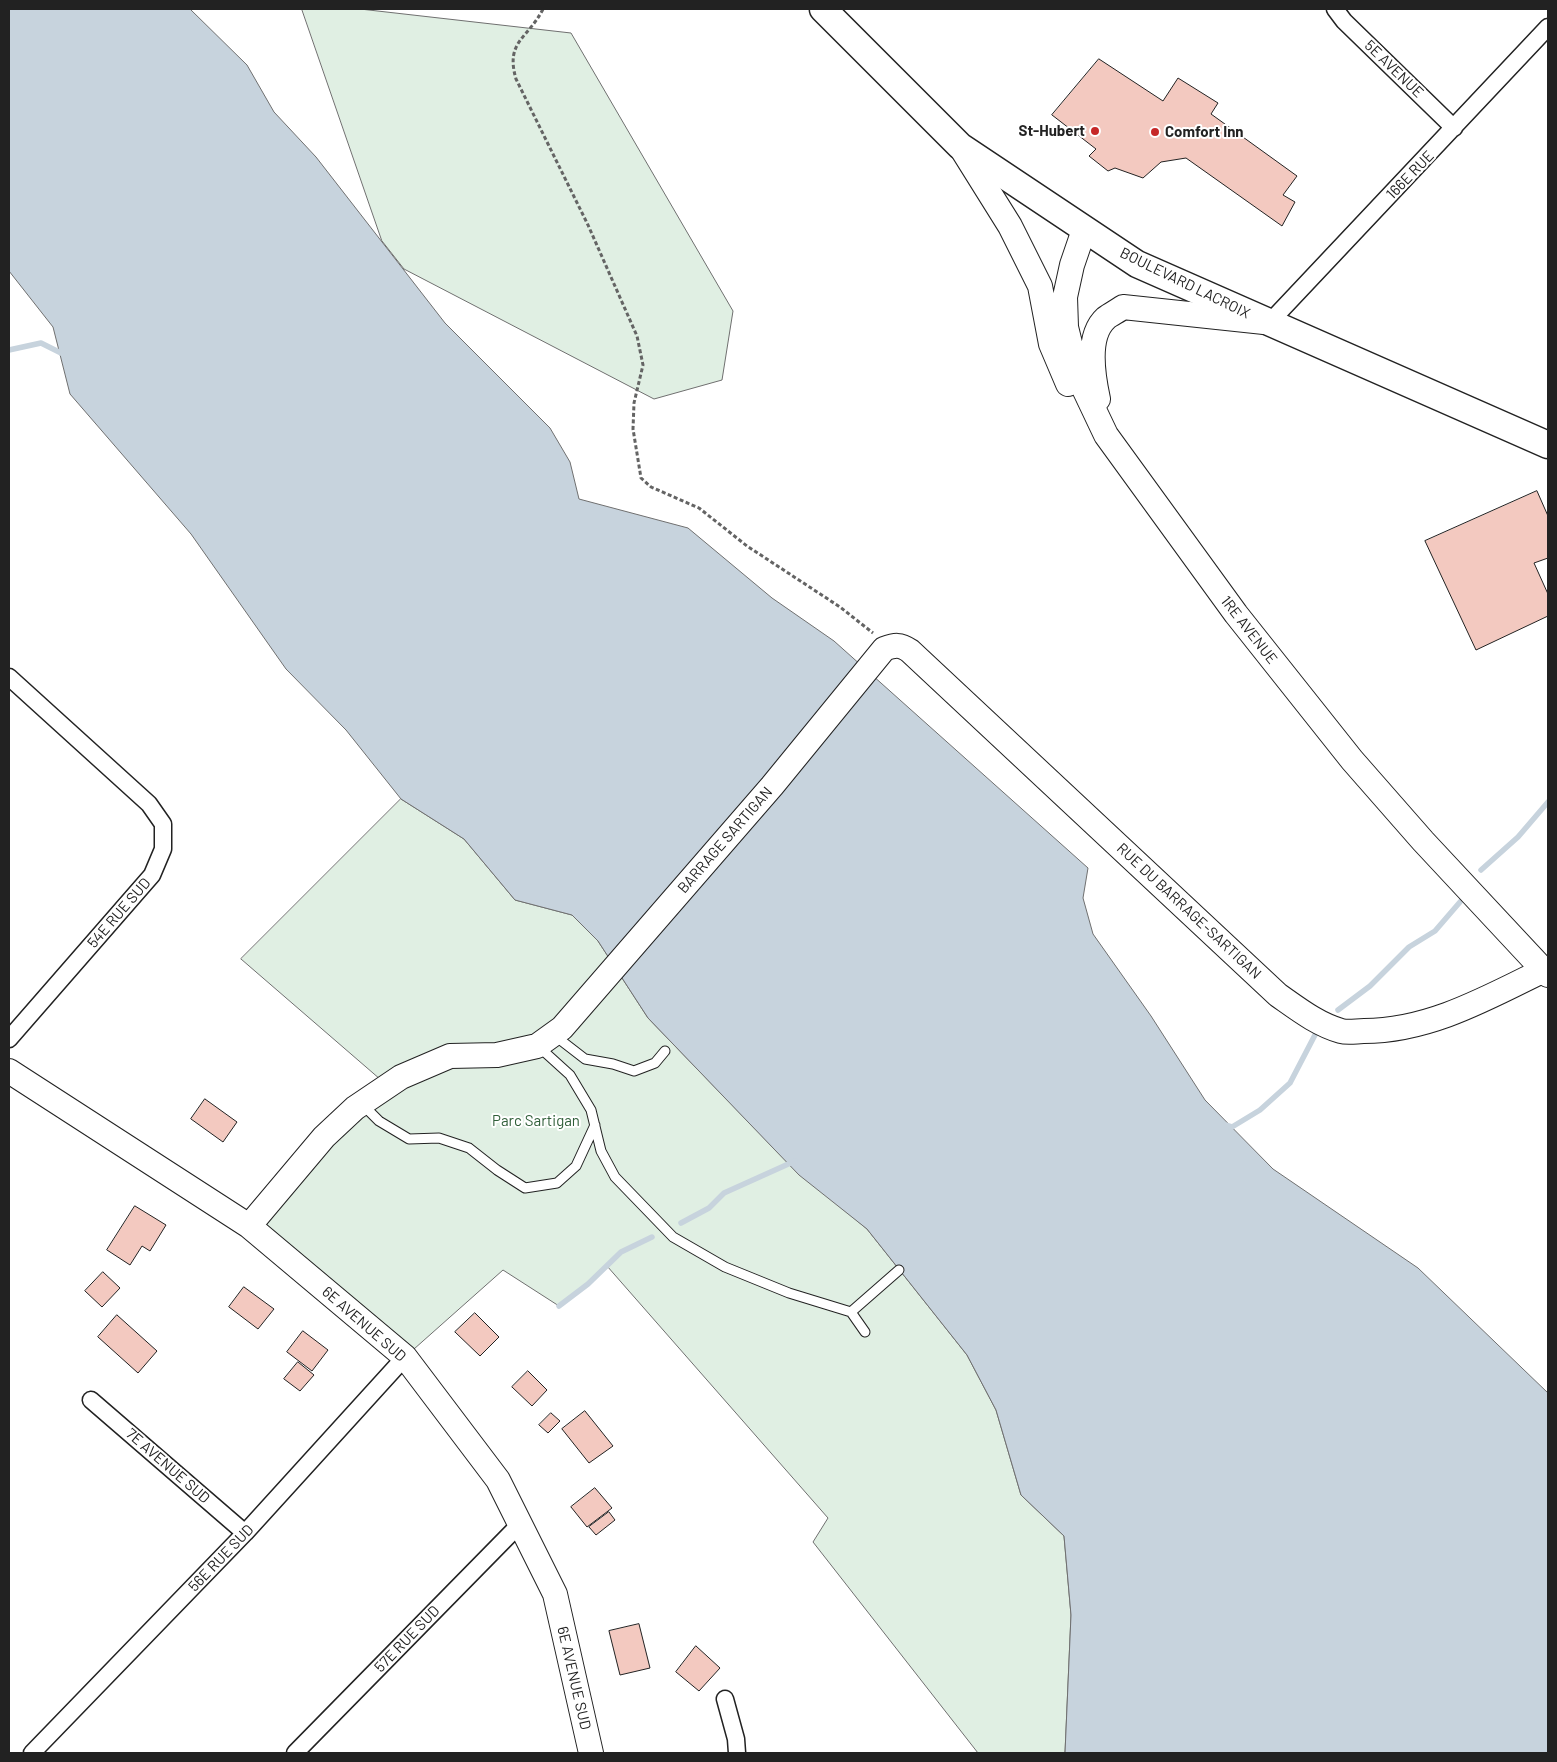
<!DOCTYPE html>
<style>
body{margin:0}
#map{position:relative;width:1557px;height:1762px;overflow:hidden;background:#fff;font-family:Barlow,sans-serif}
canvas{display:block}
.frame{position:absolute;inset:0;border:10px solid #222;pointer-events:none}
</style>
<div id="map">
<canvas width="1557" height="1762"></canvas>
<div class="frame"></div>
</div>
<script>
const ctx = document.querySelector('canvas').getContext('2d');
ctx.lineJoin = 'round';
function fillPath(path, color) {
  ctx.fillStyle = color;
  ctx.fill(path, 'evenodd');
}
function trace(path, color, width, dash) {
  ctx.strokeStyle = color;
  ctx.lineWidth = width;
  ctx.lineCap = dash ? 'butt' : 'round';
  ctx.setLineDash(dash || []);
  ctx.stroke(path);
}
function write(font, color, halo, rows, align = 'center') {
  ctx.font = font + ' Barlow,sans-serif';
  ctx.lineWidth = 4;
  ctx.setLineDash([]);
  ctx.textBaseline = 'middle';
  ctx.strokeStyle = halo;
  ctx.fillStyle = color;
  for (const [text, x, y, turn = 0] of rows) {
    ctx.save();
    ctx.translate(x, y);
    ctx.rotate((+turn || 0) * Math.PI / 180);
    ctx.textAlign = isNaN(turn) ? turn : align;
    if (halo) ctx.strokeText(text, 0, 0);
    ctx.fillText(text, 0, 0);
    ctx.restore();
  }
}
const green = new Path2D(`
 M 302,9 L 360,9 L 571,33 L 733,311 L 722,380 L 654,399 L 404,269 L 382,241 Z
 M 401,799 L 464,839 L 515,900 L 572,915 L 598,941 L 648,1018 L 789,1164 L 867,1229 L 967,1355 L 996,1410 L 1021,1495 L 1064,1536 L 1071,1615 L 1065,1753 L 978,1753 L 813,1542 L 828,1518 L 607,1266 L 559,1306 L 503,1270 L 405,1357 L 249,1226 L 388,1086 L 241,959 Z`);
fillPath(green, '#e0efe3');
trace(green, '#6f6f6f', 1);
const water = new Path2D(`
 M 9,9 L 190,9 L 247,65 L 274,112 L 316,157 L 445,323 L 550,428 L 570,462 L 579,499 L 688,528 L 772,598 L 834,641 L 1088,868 L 1083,898 L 1093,934 L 1151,1016 L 1205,1100 L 1273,1169 L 1418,1268 L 1548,1393 L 1548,1753 L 1065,1753 L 1071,1615 L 1064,1536 L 1021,1495 L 996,1410 L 967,1355 L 867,1229 L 799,1175 L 648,1018 L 598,941 L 572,915 L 515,900 L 464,839 L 401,799 L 346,730 L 286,669 L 191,534 L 70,394 L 53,327 L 9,271 Z`);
fillPath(water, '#c7d3dd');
trace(water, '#6f6f6f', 1);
trace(new Path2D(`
 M 9,350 L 41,343 L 61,353 L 66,348
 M 1481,870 L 1518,837 L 1548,802
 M 1338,1010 L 1370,986 L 1409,947 L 1435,931 L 1460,902
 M 1225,1125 L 1232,1127 L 1260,1110 L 1290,1083 L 1316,1033
 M 681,1223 L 709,1208 L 724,1193 L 795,1161
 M 559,1306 L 588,1284 L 621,1252 L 652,1237`), '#c7d3dd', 5.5);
const building = new Path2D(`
 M 1099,59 L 1163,101 L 1178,78 L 1218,103 L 1211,114 L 1297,176 L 1283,195 L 1295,202 L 1282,226 L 1186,158 L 1161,162 L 1143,178 L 1115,168 L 1108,171 L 1089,156 L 1096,149 L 1052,115 Z
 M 1537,491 L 1548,516 L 1548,558 L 1534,563 L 1548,594 L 1548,616 L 1476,650 L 1425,541 Z
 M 205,1099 L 237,1122 L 223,1142 L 191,1119 Z
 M 135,1206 L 166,1225 L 150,1251 L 142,1246 L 130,1265 L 107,1250 Z
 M 103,1272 L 120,1288 L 102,1307 L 85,1291 Z
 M 244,1287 L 274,1309 L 258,1329 L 229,1307 Z
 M 475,1313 L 499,1337 L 480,1356 L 455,1332 Z
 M 117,1315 L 157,1351 L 138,1373 L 98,1337 Z
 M 303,1331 L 328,1350 L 312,1371 L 287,1352 Z
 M 298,1362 L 314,1375 L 300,1391 L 284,1379 Z
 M 528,1371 L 547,1390 L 532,1406 L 512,1387 Z
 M 585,1411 L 613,1446 L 589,1463 L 562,1429 Z
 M 551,1413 L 560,1421 L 548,1433 L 539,1425 Z
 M 595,1488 L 612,1508 L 587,1527 L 571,1507 Z
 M 609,1512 L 615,1520 L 596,1535 L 589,1527 Z
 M 639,1624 L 650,1668 L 620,1675 L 609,1631 Z
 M 696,1646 L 720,1668 L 699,1691 L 676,1672 Z`);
fillPath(building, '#f3c9c0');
trace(building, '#222', 1);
const lane = new Path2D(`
 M 554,1035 L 585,1059 L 613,1064 L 634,1071 L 655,1063 L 665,1051
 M 538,1046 L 570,1075 L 591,1110 L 601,1151 L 615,1177 L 673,1237 L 725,1267 L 789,1293 L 851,1312 L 865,1332
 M 362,1104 L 379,1121 L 409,1139 L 439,1138 L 469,1148 L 497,1170 L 525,1188 L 557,1183 L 576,1166 L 595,1125
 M 851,1312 L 899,1270`);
const street = new Path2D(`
 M 1335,9 L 1344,21 L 1454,128
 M 1269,323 L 1548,27
 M 9,677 L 149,804 L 163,824 L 163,849 L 152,875 L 9,1039
 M 91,1400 L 245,1533
 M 725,1699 L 736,1739 L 737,1753
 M 32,1753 L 245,1533 L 405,1357
 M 295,1753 L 520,1524`);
const secondary = new Path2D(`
 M 960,146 L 1010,226 L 1040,286 L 1051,344 L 1068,384
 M 1084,230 L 1072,265 L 1065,297 L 1066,327 L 1078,376 L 1106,435 L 1236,614 L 1352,760 L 1423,841 L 1548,975
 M 1098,399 C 1093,376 1086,336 1106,318 C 1111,314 1118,311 1123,307 L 1264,322
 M 9,1071 L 249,1226 L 405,1357 L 498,1480 L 555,1594 L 591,1753
 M 249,1226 L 324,1137 L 355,1108 L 401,1077 L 450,1056 L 497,1055 L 537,1046 L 562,1028 L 772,786 L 884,649 C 895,645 900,644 910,651 L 1278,995 C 1298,1009 1317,1024 1341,1031 C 1348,1033 1357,1031 1364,1031 C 1429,1031 1487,998 1544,970`);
const primary = new Path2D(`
 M 823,9 L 960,146 L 1137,264 L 1548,445`);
trace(lane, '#222', 11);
trace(street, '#222', 19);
trace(secondary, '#222', 26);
trace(primary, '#222', 29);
trace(new Path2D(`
 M 543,9 C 528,39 505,41 516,79 L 588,225 L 637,336 L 643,365 L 634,403 L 633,429 L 641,478 L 651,487 L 699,508 L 747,546 L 840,607 L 873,633`), '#646464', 3, [4, 2.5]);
trace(lane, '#fff', 9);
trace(street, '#fff', 16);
trace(secondary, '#fff', 24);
trace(primary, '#fff', 26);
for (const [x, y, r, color] of [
 [1095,131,5,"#c62828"],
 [1155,132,5,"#c62828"]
]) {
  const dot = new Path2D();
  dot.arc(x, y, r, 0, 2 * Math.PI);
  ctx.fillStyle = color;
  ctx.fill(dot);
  trace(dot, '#fff', 2);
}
write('15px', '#222', '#fff', [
 ["5E AVENUE",1394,69,44],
 ["166E RUE",1410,175,-46],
 ["BOULEVARD LACROIX",1185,283,26],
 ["1RE AVENUE",1249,630,52],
 ["BARRAGE SARTIGAN",725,840,-49],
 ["RUE DU BARRAGE-SARTIGAN",1189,911,43],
 ["54E RUE SUD",119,913,-49],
 ["6E AVENUE SUD",364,1324,41],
 ["7E AVENUE SUD",168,1466,41],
 ["56E RUE SUD",221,1558,-46],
 ["57E RUE SUD",407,1639,-46],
 ["6E AVENUE SUD",574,1678,77]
]);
write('bold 15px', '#222', '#fff', [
 ["St-Hubert",1085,131],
 ["Comfort Inn",1165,132,"left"]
], 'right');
write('15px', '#2f5e38', '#fff', [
 ["Parc Sartigan",536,1121]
]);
</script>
